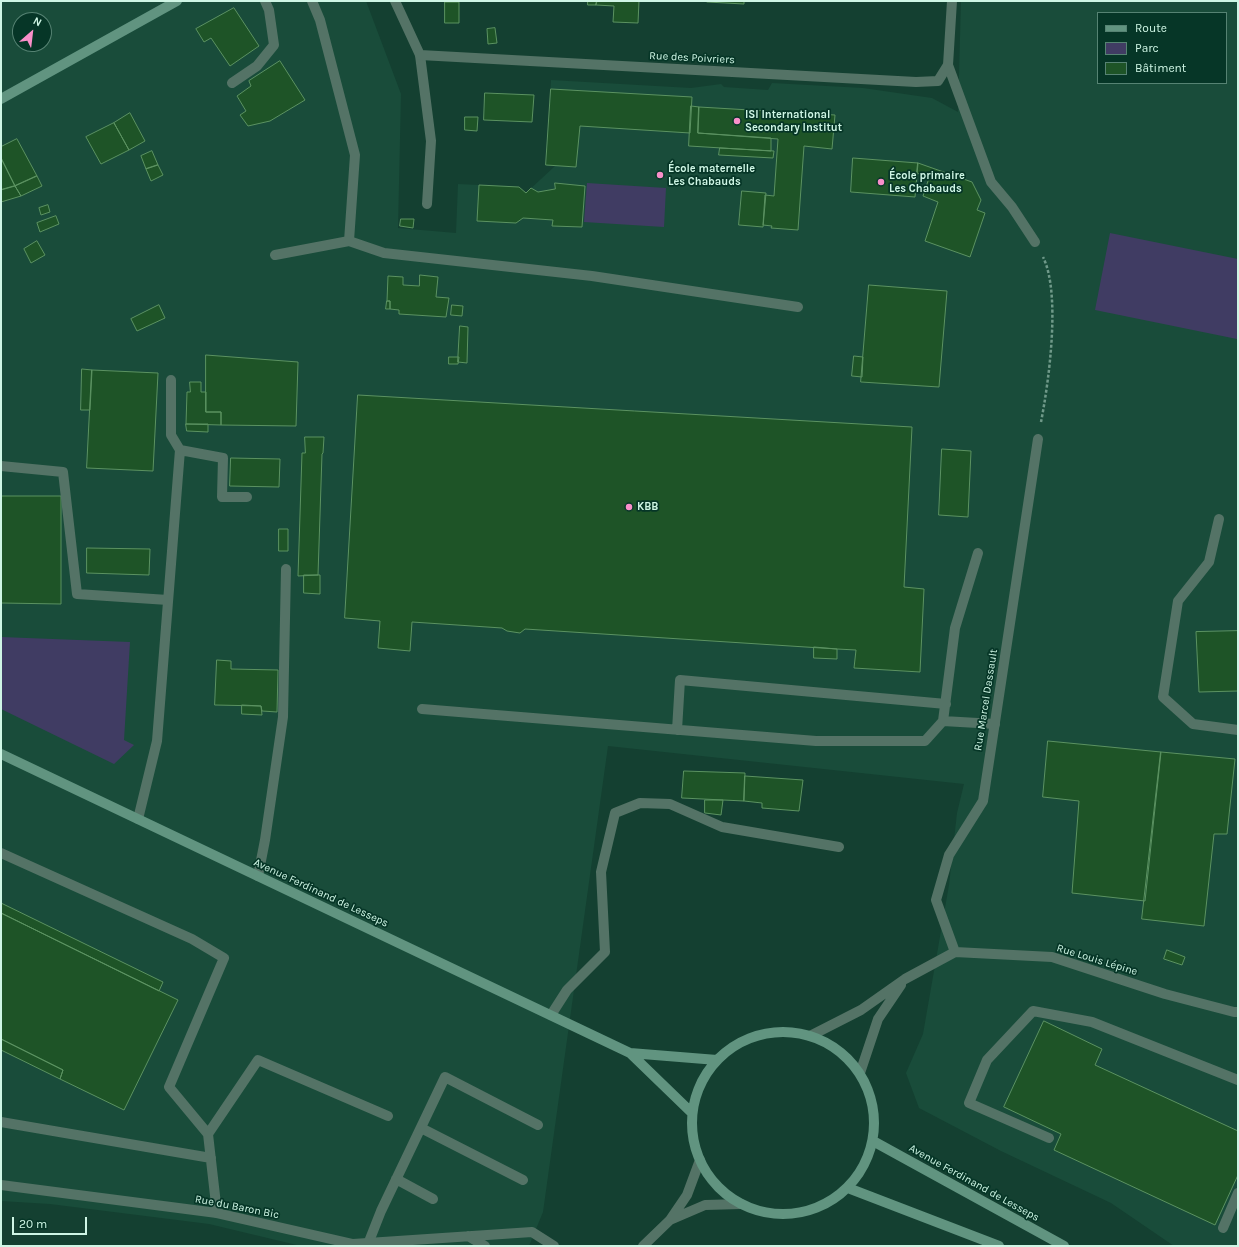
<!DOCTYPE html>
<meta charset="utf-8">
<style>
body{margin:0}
#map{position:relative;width:1239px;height:1247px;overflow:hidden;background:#144031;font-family:Karla,sans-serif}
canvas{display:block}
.frame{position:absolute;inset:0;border:2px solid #cff6e5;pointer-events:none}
.legend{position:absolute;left:1097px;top:12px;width:130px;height:72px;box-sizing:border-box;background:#063627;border:1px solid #568373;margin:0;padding:5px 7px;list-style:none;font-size:12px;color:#cff6e5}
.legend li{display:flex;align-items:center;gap:8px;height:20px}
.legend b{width:20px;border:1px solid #568373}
.north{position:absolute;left:12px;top:12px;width:40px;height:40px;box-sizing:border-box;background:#063627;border:1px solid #568373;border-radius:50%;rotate:28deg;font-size:11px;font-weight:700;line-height:16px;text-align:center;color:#cff6e5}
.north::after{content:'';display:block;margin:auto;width:14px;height:18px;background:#f98fc9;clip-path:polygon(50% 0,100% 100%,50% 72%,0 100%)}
.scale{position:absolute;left:12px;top:1217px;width:75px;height:18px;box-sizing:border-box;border:2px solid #cff6e5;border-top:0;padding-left:5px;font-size:12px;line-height:14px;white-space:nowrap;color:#cff6e5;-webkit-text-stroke:3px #063627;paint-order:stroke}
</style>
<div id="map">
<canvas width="1239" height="1247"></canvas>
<div class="frame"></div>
<ul class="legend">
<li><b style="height:5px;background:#619480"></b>Route</li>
<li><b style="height:11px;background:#403c63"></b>Parc</li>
<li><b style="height:11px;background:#1e5427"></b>Bâtiment</li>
</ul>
<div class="north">N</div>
<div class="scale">20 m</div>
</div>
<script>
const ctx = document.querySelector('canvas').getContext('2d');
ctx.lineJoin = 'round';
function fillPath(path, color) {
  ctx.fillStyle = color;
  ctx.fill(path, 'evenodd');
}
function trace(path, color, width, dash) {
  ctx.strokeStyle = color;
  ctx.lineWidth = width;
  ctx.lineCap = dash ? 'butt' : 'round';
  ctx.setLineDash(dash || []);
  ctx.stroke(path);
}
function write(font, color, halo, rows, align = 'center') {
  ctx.font = font + ' Karla,sans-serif';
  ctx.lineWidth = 3.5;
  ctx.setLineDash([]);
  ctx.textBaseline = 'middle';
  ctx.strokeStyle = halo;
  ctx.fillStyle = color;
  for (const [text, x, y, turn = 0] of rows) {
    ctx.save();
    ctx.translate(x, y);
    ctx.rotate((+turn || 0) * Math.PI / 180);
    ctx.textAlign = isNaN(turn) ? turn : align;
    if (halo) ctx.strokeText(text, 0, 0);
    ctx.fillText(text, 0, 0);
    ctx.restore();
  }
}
fillPath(new Path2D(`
 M 1,1 L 366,1 L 401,94 L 398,228 L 456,233 L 458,184 L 519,187 L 526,193 L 555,166 L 547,166 L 551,80 L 691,88 L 721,84 L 724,87 L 768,90 L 772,83 L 863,88 L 932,98 L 958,112 L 961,1 L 1238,1 L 1238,1246 L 1174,1246 L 1111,1203 L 1001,1151 L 919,1108 L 906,1073 L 923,1034 L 949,885 L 957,813 L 964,784 L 608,746 L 543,1212 L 529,1246 L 301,1246 L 209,1224 L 50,1204 L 1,1201 ZM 1098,13 L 1226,13 L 1226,83 L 1098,83 ZM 20,20 L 44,20 L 44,44 L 20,44 Z`), '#194c3a');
fillPath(new Path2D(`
 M 587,183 L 666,188 L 664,227 L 584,222 Z
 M 1110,233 L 1238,259 L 1237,339 L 1095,310 Z
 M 1,637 L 130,642 L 124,740 L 134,745 L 114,764 L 1,709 Z`), '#403c63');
const building = new Path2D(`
 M 588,1 L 597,1 L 596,5 L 588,5 Z
 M 597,1 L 639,1 L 638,23 L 613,22 L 614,6 L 596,5 Z
 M 707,1 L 744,1 L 744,4 L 707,2 Z
 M 445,2 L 459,2 L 459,23 L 445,23 Z
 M 234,8 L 259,46 L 230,66 L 211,38 L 204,42 L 196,29 Z
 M 495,28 L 497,43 L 488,44 L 487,29 Z
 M 280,61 L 305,100 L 270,121 L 248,126 L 240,115 L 246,111 L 237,96 L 251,86 L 249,81 Z
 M 551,89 L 692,97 L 690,133 L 580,126 L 576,167 L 546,165 Z
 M 485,93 L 534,95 L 532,122 L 484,120 Z
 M 691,106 L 699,107 L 698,133 L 771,138 L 771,151 L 689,146 Z
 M 699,107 L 835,115 L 832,149 L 804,146 L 798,230 L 771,228 L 772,226 L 763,225 L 765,195 L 774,196 L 778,139 L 698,133 Z
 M 130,113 L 145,141 L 129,150 L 114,123 Z
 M 465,117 L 478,117 L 477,131 L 465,130 Z
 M 114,123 L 129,150 L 101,164 L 86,137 Z
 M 17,139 L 37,176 L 15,186 L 1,158 L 1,147 Z
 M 720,148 L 774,151 L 773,158 L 719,155 Z
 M 152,151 L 158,165 L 146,169 L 141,156 Z
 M 1,158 L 15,186 L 1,190 Z
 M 853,158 L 918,163 L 915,197 L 851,192 Z
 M 918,163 L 972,182 L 981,200 L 977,210 L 985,213 L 970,257 L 925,241 L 938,202 L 923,196 L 929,178 L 917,173 Z
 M 158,165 L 163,175 L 151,181 L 146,169 Z
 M 37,176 L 42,186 L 21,196 L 15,186 Z
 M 555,183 L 585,186 L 582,227 L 552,226 L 553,220 L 523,218 L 516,223 L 477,221 L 479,185 L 519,187 L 526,193 L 531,188 L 538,192 L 555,189 Z
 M 15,186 L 21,196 L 1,202 L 1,190 Z
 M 742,191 L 766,193 L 763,227 L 739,225 Z
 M 48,205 L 50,212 L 41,215 L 39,208 Z
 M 56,216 L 59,224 L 40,232 L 37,223 Z
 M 401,219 L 414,219 L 413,228 L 400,226 Z
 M 37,241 L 45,255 L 31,263 L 24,249 Z
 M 420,275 L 438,277 L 436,297 L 449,298 L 446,317 L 399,314 L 399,310 L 390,309 L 390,301 L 387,301 L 388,276 L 403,277 L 403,285 L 419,286 Z
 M 869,285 L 947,291 L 939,387 L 861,382 Z
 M 387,301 L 390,301 L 390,309 L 386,309 Z
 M 159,305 L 165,318 L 137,331 L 131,319 Z
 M 452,305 L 463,306 L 462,316 L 451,315 Z
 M 460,326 L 468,327 L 467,363 L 458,362 Z
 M 206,355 L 298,362 L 296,426 L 221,425 L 221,412 L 206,412 Z
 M 854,356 L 863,357 L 862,377 L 852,376 Z
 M 449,357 L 459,357 L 458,364 L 449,364 Z
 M 82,369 L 92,370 L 90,410 L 81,410 Z
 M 92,370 L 158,373 L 153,471 L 87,468 Z
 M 190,382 L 201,382 L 201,392 L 206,392 L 206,412 L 221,412 L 221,425 L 186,424 L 187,392 L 190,392 Z
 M 358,395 L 912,427 L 904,587 L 924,589 L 920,672 L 854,668 L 856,650 L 837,649 L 525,629 L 520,633 L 507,631 L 502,628 L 412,622 L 410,651 L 378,648 L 380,621 L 345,618 Z
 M 186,424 L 208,424 L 208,432 L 187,431 Z
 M 305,437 L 324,437 L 323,453 L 322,454 L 318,575 L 298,576 L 302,453 L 305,453 Z
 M 942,449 L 971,451 L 968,517 L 939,515 Z
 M 231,458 L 280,459 L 279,487 L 230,486 Z
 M 1,496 L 61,496 L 61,604 L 1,603 Z
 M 279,529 L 288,529 L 288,551 L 279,551 Z
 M 87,548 L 150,549 L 149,575 L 87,573 Z
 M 304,575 L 320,575 L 320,594 L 304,593 Z
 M 1238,631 L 1238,691 L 1199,692 L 1196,632 Z
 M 814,647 L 837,649 L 837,659 L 814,658 Z
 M 217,660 L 231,661 L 231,669 L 278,670 L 277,712 L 262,711 L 261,706 L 215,705 Z
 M 242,705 L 261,706 L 262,715 L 242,714 Z
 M 1048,741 L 1161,752 L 1145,901 L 1072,893 L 1079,801 L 1043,797 Z
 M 1161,752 L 1235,759 L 1227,834 L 1214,834 L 1204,926 L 1142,919 Z
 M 684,771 L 745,773 L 744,801 L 682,798 Z
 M 745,776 L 803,780 L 799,811 L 762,808 L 762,803 L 744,801 Z
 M 705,800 L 723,800 L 721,815 L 705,813 Z
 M 1,903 L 163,982 L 159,991 L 1,913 Z
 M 1,913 L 178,1000 L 124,1110 L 60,1079 L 63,1070 L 1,1039 Z
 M 1167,950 L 1185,957 L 1182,965 L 1164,959 Z
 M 1044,1021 L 1102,1049 L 1095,1065 L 1238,1131 L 1238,1175 L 1215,1225 L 1054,1150 L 1061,1134 L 1004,1107 Z
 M 1,1039 L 63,1070 L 60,1079 L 1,1050 Z`);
fillPath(building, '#1e5427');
trace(building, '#5b9261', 1);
trace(new Path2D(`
 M 1041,422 C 1049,381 1061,293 1043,257`), '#6f9989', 2.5, [3, 2]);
trace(new Path2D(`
 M 420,55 L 431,141 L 427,204
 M 948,65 L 991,182 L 1012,207 L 1035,242
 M 232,83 L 257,66 L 274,45 L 269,10 L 265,1
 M 349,241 L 384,253 L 592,276 L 798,307
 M 275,255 L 349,241 L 355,155 L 320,20 L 312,1
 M 180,450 L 223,458 L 222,497 L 247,497
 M 1,466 L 63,472 L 77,594 L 168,600
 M 1219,519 L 1209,562 L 1178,601 L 1163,697 L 1193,724 L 1238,730
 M 978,553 L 955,628 L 943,721 L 995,724
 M 422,709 L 816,741 L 925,741 L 943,721
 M 677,730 L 680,680 L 946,704
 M 138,819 L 157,741 L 180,450 L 171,435 L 171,380
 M 1,853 L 192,939 L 224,958 L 169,1087 L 208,1134
 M 258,876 L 265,840 L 283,717 L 286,569
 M 551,1015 L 567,990 L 605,952 L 601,872 L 615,813 L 640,803 L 670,804 L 722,827 L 839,847
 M 1,1122 L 211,1158
 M 421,1128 L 523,1180
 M 1049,1138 L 969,1103 L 987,1060 L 1033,1011 L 1092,1022 L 1238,1080
 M 396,1179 L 433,1199
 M 217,1213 L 208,1134 L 258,1060 L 388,1116
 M 1223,1228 L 1238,1193
 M 368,1244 L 381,1211 L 445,1077 L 538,1125`), '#547366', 10);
trace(new Path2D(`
 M 395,1 L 420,55 L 916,82 L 938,81 L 948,65 L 952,1
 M 955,952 L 936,900 L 949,855 L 983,801 L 1038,439
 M 810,1036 L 861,1010 L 905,979 L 955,952 L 1052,957 L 1165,994 L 1234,1012 L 1238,1012
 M 860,1073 L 878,1019 L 901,985
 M 1,1185 L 217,1213 L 353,1244 L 532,1232 L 554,1246
 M 468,1236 L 485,1246`), '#547366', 10);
trace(new Path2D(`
 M 670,1220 L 705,1205 L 741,1204
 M 643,1246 L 670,1220 L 687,1195 L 700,1160`), '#547366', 10);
trace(new Path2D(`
 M 1,99 L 177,1
 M 1,754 L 630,1053 L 692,1113
 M692 1123a91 91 0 1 1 182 0a91 91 0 1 1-182 0Z
 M 630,1053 L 717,1060
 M 873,1141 L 1064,1246
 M 848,1188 L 999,1246`), '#619480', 10);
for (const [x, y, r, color] of [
 [737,121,4,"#f98fc9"],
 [660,175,4,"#f98fc9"],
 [881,182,4,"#f98fc9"],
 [629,507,4,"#f98fc9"]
]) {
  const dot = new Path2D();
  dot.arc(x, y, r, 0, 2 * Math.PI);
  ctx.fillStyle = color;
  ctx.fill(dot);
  trace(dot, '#063627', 1.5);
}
write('11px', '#cff6e5', '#063627', [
 ["Rue des Poivriers",692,58,3],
 ["Rue Marcel Dassault",986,700,-81],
 ["Avenue Ferdinand de Lesseps",321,893,25],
 ["Rue Louis Lépine",1097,960,17],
 ["Avenue Ferdinand de Lesseps",974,1183,29],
 ["Rue du Baron Bic",237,1207,11]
]);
write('bold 11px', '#cff6e5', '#063627', [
 ["ISI International",745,115],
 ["Secondary Institut",745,128],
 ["École maternelle",668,169],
 ["Les Chabauds",668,182],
 ["École primaire",889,176],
 ["Les Chabauds",889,189],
 ["KBB",637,507]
], 'left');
</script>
